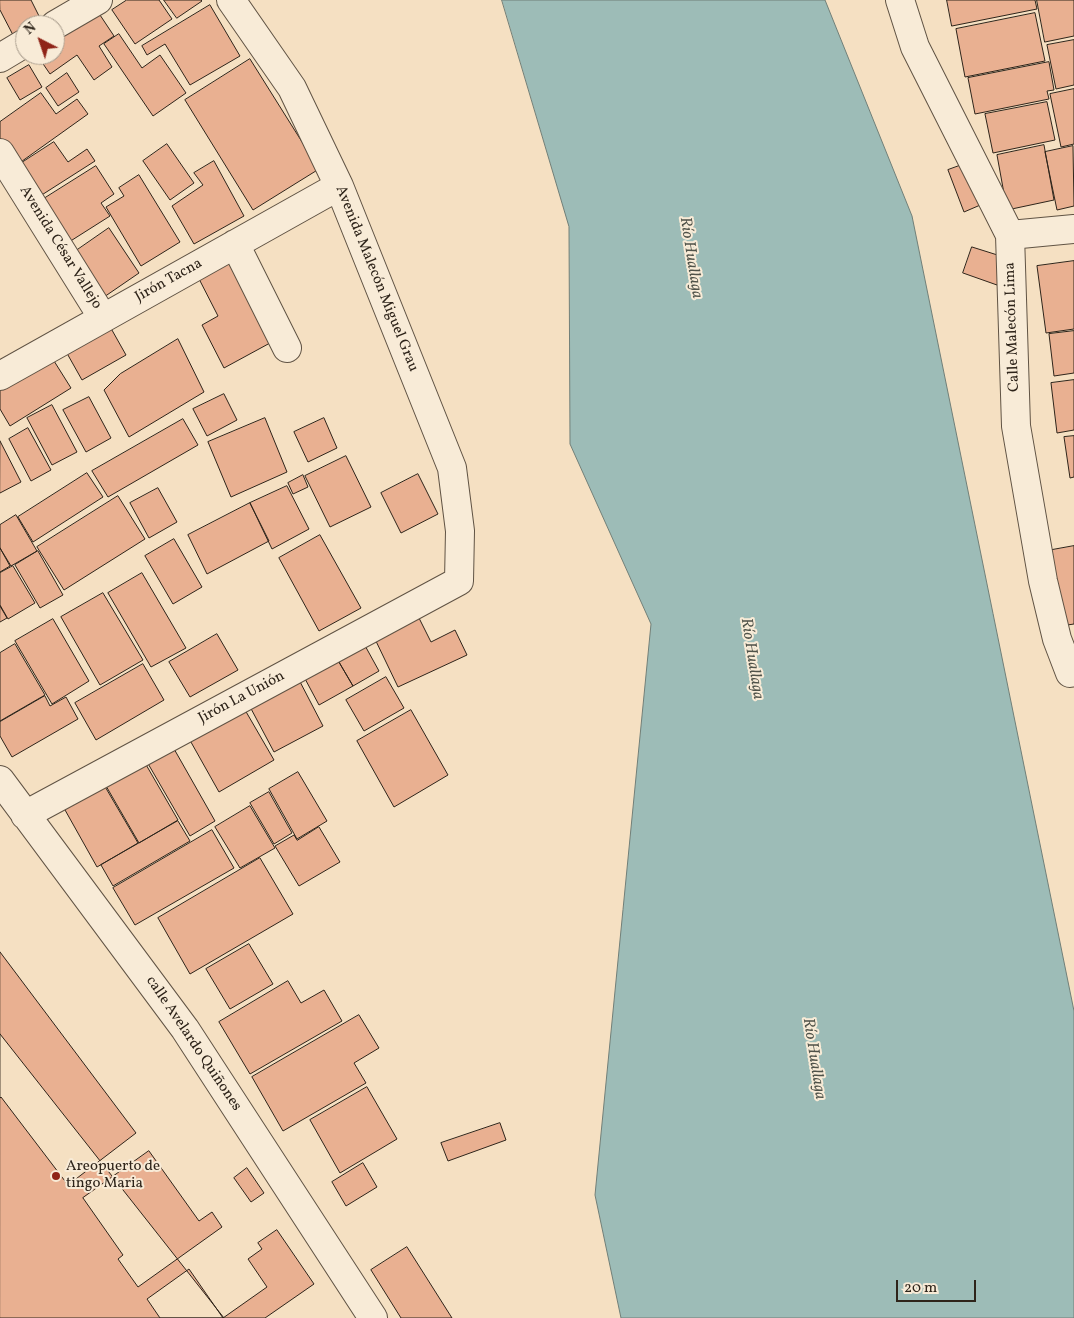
<!DOCTYPE html>
<meta charset="utf-8">
<style>
body{margin:0}
#map{position:relative;width:1074px;height:1318px;overflow:hidden;background:#f5e0c2;font-family:Vollkorn,serif}
canvas{display:block}
.north{position:absolute;left:15px;top:15px;width:50px;height:50px;box-sizing:border-box;background:#f8ebd7;border:1px solid #a79b8b;border-radius:50%;rotate:319deg;font-size:14px;font-weight:700;line-height:20px;text-align:center;color:#2e241a}
.north::after{content:'';display:block;margin:auto;width:18px;height:22px;background:#8f2418;clip-path:polygon(50% 0,100% 100%,50% 72%,0 100%)}
.scale{position:absolute;left:896px;top:1280px;width:80px;height:22px;box-sizing:border-box;border:2px solid #2e241a;border-top:0;padding-left:6px;font-size:15px;line-height:18px;white-space:nowrap;color:#2e241a;-webkit-text-stroke:4px #f8ebd7;paint-order:stroke}
</style>
<div id="map">
<canvas width="1074" height="1318"></canvas>
<div class="north">N</div>
<div class="scale">20 m</div>
</div>
<script>
const ctx = document.querySelector('canvas').getContext('2d');
ctx.lineJoin = 'round';
function fillPath(path, color) {
  ctx.fillStyle = color;
  ctx.fill(path, 'evenodd');
}
function trace(path, color, width, dash) {
  ctx.strokeStyle = color;
  ctx.lineWidth = width;
  ctx.lineCap = dash ? 'butt' : 'round';
  ctx.setLineDash(dash || []);
  ctx.stroke(path);
}
function write(font, color, halo, rows, align = 'center') {
  ctx.font = font + ' Vollkorn,serif';
  ctx.lineWidth = 4;
  ctx.setLineDash([]);
  ctx.textBaseline = 'middle';
  ctx.strokeStyle = halo;
  ctx.fillStyle = color;
  for (const [text, x, y, turn = 0] of rows) {
    ctx.save();
    ctx.translate(x, y);
    ctx.rotate((+turn || 0) * Math.PI / 180);
    ctx.textAlign = isNaN(turn) ? turn : align;
    if (halo) ctx.strokeText(text, 0, 0);
    ctx.fillText(text, 0, 0);
    ctx.restore();
  }
}
const water = new Path2D(`
 M 502,0 L 825,0 L 912,216 L 1074,1011 L 1074,1318 L 621,1318 L 595,1195 L 651,624 L 570,444 L 569,227 Z`);
fillPath(water, '#9dbcb7');
trace(water, '#717f78', 1);
const building = new Path2D(`
 M 0,0 L 31,0 L 41,20 L 32,25 L 25,25 L 25,29 L 13,35 L 0,10 Z
 M 127,0 L 159,0 L 172,19 L 135,44 L 112,10 Z
 M 164,0 L 201,0 L 202,1 L 177,18 Z
 M 947,0 L 1035,0 L 1037,9 L 952,26 Z
 M 1037,0 L 1074,0 L 1074,36 L 1045,42 Z
 M 210,5 L 240,56 L 190,85 L 165,44 L 147,55 L 142,46 Z
 M 96,9 L 114,36 L 99,46 L 112,67 L 94,80 L 77,55 L 50,74 L 37,55 L 55,55 L 55,36 Z
 M 1035,13 L 1045,61 L 965,77 L 956,29 Z
 M 119,34 L 142,68 L 160,55 L 186,93 L 153,116 L 104,44 Z
 M 1074,40 L 1074,85 L 1056,89 L 1047,45 Z
 M 250,59 L 319,169 L 253,210 L 185,100 Z
 M 1049,62 L 1054,90 L 1047,91 L 1049,99 L 975,114 L 968,78 Z
 M 29,65 L 42,87 L 20,100 L 7,78 Z
 M 67,73 L 79,92 L 58,106 L 46,88 Z
 M 1074,89 L 1074,144 L 1061,147 L 1050,94 Z
 M 41,93 L 56,114 L 77,99 L 88,114 L 18,164 L 0,138 L 0,122 Z
 M 1047,102 L 1055,140 L 993,153 L 985,114 Z
 M 54,142 L 68,162 L 87,149 L 95,161 L 37,198 L 17,166 Z
 M 167,144 L 194,183 L 170,200 L 143,161 Z
 M 1044,145 L 1054,200 L 1007,210 L 997,155 Z
 M 1073,146 L 1074,206 L 1057,210 L 1045,152 Z
 M 214,161 L 244,216 L 194,244 L 172,206 L 203,185 L 194,173 Z
 M 970,162 L 985,203 L 964,212 L 948,170 Z
 M 96,166 L 114,194 L 101,203 L 110,216 L 69,242 L 42,200 Z
 M 139,175 L 180,242 L 141,266 L 106,207 L 124,196 L 119,188 Z
 M 109,228 L 139,273 L 104,297 L 73,253 Z
 M 972,247 L 1007,258 L 997,285 L 963,273 Z
 M 226,257 L 270,343 L 224,368 L 202,325 L 218,316 L 196,273 Z
 M 1074,261 L 1074,329 L 1046,333 L 1037,266 Z
 M 108,323 L 126,355 L 82,380 L 64,348 Z
 M 1074,331 L 1074,373 L 1054,376 L 1049,334 Z
 M 178,339 L 204,392 L 129,437 L 104,390 L 120,374 Z
 M 49,353 L 71,388 L 10,426 L 0,409 L 0,384 Z
 M 1074,380 L 1074,430 L 1057,433 L 1051,383 Z
 M 224,394 L 237,420 L 207,436 L 193,409 Z
 M 89,397 L 111,438 L 86,452 L 63,410 Z
 M 52,405 L 77,452 L 52,465 L 27,418 Z
 M 265,418 L 287,472 L 231,497 L 208,442 Z
 M 324,418 L 337,448 L 308,462 L 294,432 Z
 M 183,419 L 198,445 L 108,497 L 92,471 Z
 M 28,428 L 51,470 L 31,481 L 9,439 Z
 M 1074,436 L 1074,477 L 1070,478 L 1064,437 Z
 M 0,441 L 21,482 L 0,493 Z
 M 346,456 L 371,507 L 330,527 L 305,476 Z
 M 87,473 L 103,497 L 33,542 L 18,517 Z
 M 418,474 L 438,514 L 401,533 L 381,493 Z
 M 303,475 L 308,487 L 293,494 L 288,483 Z
 M 287,486 L 309,529 L 272,549 L 250,503 Z
 M 158,488 L 177,522 L 149,538 L 130,503 Z
 M 118,496 L 145,539 L 64,590 L 37,547 Z
 M 250,503 L 269,541 L 207,574 L 188,535 Z
 M 16,515 L 37,551 L 11,566 L 0,548 L 0,525 Z
 M 320,535 L 361,608 L 319,631 L 279,558 Z
 M 174,539 L 202,587 L 173,604 L 145,556 Z
 M 1074,546 L 1074,624 L 1054,627 L 1041,552 Z
 M 0,548 L 10,566 L 0,572 Z
 M 38,551 L 63,595 L 40,608 L 15,565 Z
 M 13,566 L 35,603 L 8,619 L 0,605 L 0,573 Z
 M 142,573 L 186,648 L 151,667 L 108,593 Z
 M 103,593 L 143,660 L 100,685 L 61,617 Z
 M 0,606 L 7,618 L 0,622 Z
 M 418,616 L 431,642 L 455,630 L 467,655 L 398,687 L 374,637 Z
 M 53,619 L 89,681 L 52,704 L 15,641 Z
 M 217,634 L 238,670 L 190,697 L 169,662 Z
 M 363,642 L 379,671 L 353,686 L 336,657 Z
 M 15,644 L 45,695 L 0,721 L 0,653 Z
 M 336,657 L 353,686 L 319,705 L 303,675 Z
 M 143,664 L 164,700 L 96,740 L 75,703 Z
 M 297,676 L 323,726 L 274,752 L 248,703 Z
 M 386,677 L 404,708 L 364,731 L 346,700 Z
 M 45,696 L 50,706 L 66,697 L 78,719 L 12,757 L 0,736 L 0,722 Z
 M 241,703 L 274,760 L 219,792 L 187,735 Z
 M 411,710 L 448,775 L 394,807 L 357,741 Z
 M 169,740 L 215,821 L 190,836 L 143,755 Z
 M 141,756 L 178,820 L 139,843 L 102,779 Z
 M 298,772 L 327,821 L 297,839 L 269,789 Z
 M 100,778 L 138,843 L 97,867 L 60,801 Z
 M 269,792 L 292,833 L 274,844 L 250,803 Z
 M 250,806 L 275,848 L 240,868 L 215,827 Z
 M 178,821 L 190,841 L 113,886 L 101,865 Z
 M 319,827 L 340,862 L 299,886 L 275,846 L 294,835 L 297,840 Z
 M 212,830 L 234,868 L 135,925 L 113,888 Z
 M 260,858 L 293,914 L 190,974 L 158,918 Z
 M 249,944 L 273,984 L 230,1009 L 206,969 Z
 M 0,952 L 136,1133 L 68,1185 L 1,1097 L 0,1098 Z
 M 288,981 L 301,1003 L 324,990 L 342,1021 L 250,1074 L 219,1022 Z
 M 359,1015 L 379,1048 L 354,1063 L 366,1083 L 283,1131 L 252,1077 Z
 M 0,1034 L 224,1318 L 0,1318 Z
 M 367,1087 L 397,1139 L 340,1173 L 310,1120 Z
 M 500,1123 L 506,1140 L 448,1161 L 441,1143 Z
 M 149,1151 L 199,1221 L 212,1212 L 222,1227 L 138,1287 L 118,1259 L 123,1255 L 83,1198 Z
 M 363,1163 L 377,1187 L 346,1206 L 332,1182 Z
 M 247,1168 L 264,1193 L 251,1202 L 234,1178 Z
 M 277,1230 L 314,1284 L 265,1318 L 160,1318 L 147,1299 L 189,1269 L 223,1318 L 267,1287 L 248,1259 L 262,1249 L 258,1243 Z
 M 407,1247 L 452,1318 L 401,1318 L 371,1270 Z`);
fillPath(building, '#e9b091');
trace(building, '#2e241a', 1);
const minor = new Path2D(`
 M 900,0 L 915,47 L 1010,235 L 1016,426 L 1043,581 L 1057,639 L 1070,673 L 1074,672
 M 55,25 L 98,0
 M 0,58 L 25,43
 M 0,153 L 103,318
 M 1010,235 L 1074,229
 M 235,244 L 287,348
 M 0,376 L 339,186
 M 0,780 L 185,1029 L 373,1318
 M 25,815 L 459,581 L 460,531 L 452,468 L 339,186 L 292,88 L 231,0`);
trace(minor, '#605344', 30);
trace(minor, '#f8ebd7', 28);
for (const [x, y, r, color] of [
 [56,1176,5,"#8f2418"]
]) {
  const dot = new Path2D();
  dot.arc(x, y, r, 0, 2 * Math.PI);
  ctx.fillStyle = color;
  ctx.fill(dot);
  trace(dot, '#f8ebd7', 2);
}
write('15px', '#2e241a', '#f8ebd7', [
 ["Avenida César Vallejo",60,248,58],
 ["Avenida Malecón Miguel Grau",376,279,68],
 ["Jirón Tacna",169,281,-29],
 ["Calle Malecón Lima",1013,327,-92],
 ["Jirón La Unión",242,698,-28],
 ["calle Avelardo Quiñones",193,1044,56]
]);
write('15px', '#2e241a', '#f8ebd7', [
 ["Areopuerto de",66,1167],
 ["tingo Maria",66,1184]
], 'left');
write('italic 16px', '#4f5249', '#f8ebd7', [
 ["Río Huallaga",690,258,81],
 ["Río Huallaga",751,659,81],
 ["Río Huallaga",813,1059,81]
]);
</script>
